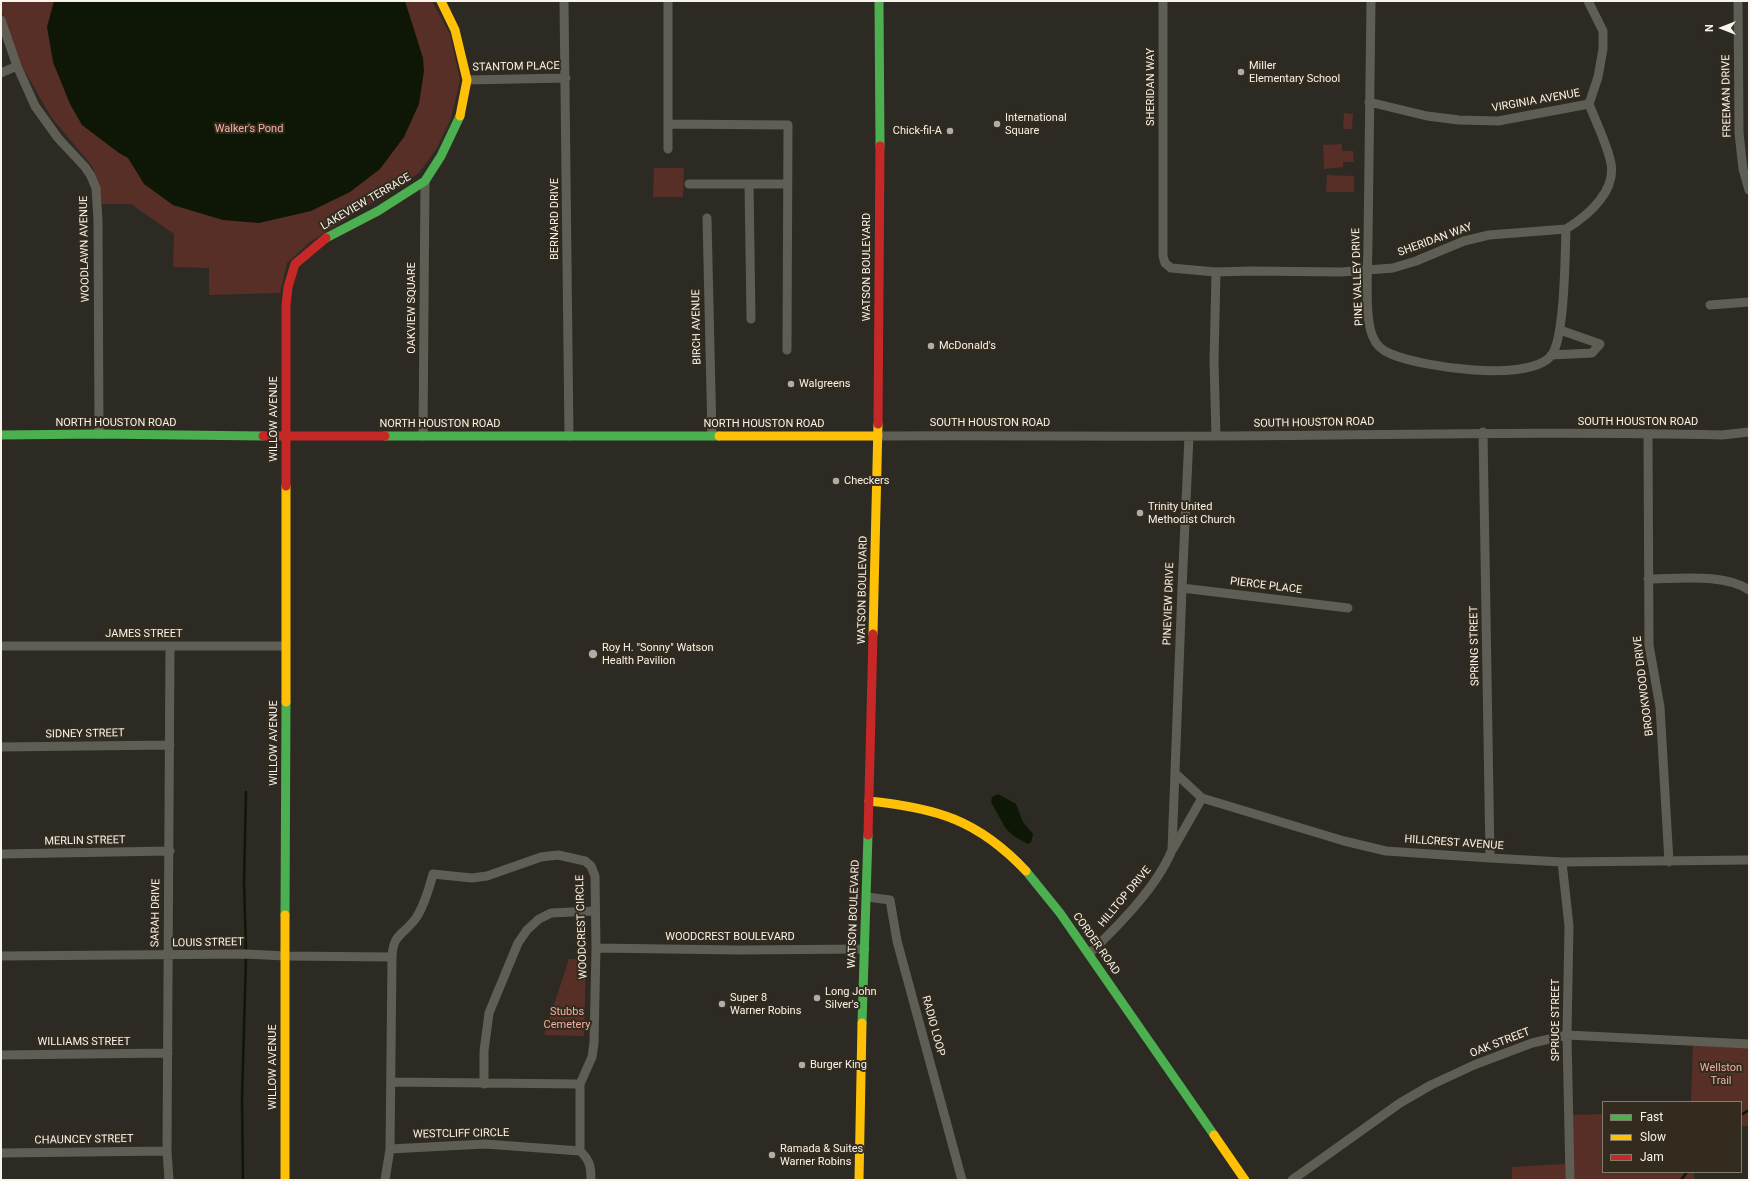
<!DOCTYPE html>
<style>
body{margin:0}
#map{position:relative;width:1750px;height:1181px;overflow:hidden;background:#2d2a23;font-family:Roboto,sans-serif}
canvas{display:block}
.frame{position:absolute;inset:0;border:2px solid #f8f3eb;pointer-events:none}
.legend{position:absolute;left:1602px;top:1101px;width:140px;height:72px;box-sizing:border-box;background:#322b1e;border:1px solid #817b70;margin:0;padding:5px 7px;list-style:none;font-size:12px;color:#f8f3eb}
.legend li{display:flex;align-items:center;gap:8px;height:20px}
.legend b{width:20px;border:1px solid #817b70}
.north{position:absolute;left:1702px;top:8px;width:40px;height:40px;-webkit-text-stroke:3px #322b1e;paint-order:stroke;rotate:270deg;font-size:11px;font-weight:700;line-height:16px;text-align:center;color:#f8f3eb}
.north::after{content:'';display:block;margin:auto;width:14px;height:18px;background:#f8f3eb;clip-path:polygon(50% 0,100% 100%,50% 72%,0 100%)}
</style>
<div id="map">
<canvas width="1750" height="1181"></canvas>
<div class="frame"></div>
<ul class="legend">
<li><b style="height:5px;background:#4caf50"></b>Fast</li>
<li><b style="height:5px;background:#ffc107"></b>Slow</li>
<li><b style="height:5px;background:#c62828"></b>Jam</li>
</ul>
<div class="north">N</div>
</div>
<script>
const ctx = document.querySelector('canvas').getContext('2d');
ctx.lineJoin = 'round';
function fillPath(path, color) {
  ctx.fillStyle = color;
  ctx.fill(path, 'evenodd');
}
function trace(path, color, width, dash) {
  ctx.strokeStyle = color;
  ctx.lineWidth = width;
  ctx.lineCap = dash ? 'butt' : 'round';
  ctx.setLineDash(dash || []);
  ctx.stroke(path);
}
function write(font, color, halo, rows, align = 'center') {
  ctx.font = font + ' Roboto,sans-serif';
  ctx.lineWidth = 4;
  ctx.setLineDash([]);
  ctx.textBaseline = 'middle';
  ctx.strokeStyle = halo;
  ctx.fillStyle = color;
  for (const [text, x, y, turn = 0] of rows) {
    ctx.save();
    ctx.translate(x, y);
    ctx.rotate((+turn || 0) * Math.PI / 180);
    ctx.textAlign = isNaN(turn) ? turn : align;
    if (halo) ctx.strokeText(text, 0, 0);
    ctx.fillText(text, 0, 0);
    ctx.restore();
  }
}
fillPath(new Path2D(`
 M 1,1 L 432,1 L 450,34 L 460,80 L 451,119 L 437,148 L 419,173 L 310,242 L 287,263 L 280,293 L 209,295 L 209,268 L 173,267 L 174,234 L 131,204 L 102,204 L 99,184 L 92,166 L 51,117 L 19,61 L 1,9 Z
 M 1344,113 L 1353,114 L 1352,129 L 1343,129 Z
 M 1342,144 L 1342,151 L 1353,151 L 1354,162 L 1343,162 L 1343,167 L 1324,169 L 1323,145 Z
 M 654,168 L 684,168 L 683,197 L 653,197 Z
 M 1327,175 L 1354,176 L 1354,192 L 1326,192 Z
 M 569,959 L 586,959 L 584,1036 L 544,1035 Z
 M 1693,1044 L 1749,1047 L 1749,1126 L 1741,1126 L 1741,1102 L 1691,1102 Z
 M 1603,1114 L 1603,1172 L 1694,1172 L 1694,1180 L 1573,1180 L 1572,1115 Z
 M 1565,1164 L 1565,1180 L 1512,1180 L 1512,1167 Z`), '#572f27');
fillPath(new Path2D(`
 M 54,1 L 405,1 L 423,58 L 424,71 L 419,104 L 404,137 L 380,169 L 350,192 L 311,211 L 259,223 L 223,220 L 173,205 L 144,184 L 128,158 L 119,153 L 82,125 L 70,104 L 53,62 L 47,27 Z
 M 998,794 L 1016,804 L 1023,822 L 1033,834 L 1031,842 L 1028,844 L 1015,837 L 1006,829 L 991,802 L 992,797 Z`), '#0e1705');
trace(new Path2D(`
 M 246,952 L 244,882 L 246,792
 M 1741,1115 L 1749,1110
 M 243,1180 L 242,1099 L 246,957
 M 1681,1180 L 1687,1172`), '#0e1705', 2.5);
trace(new Path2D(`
 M 564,1 L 569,436
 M 668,1 L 668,149
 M 1163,1 L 1163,256 L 1165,263 L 1171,268 L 1216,272 L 1250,271 L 1341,272 L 1393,268 L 1416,261 L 1464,241 L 1489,235 L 1566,229
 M 1371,1 C 1370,81 1369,161 1368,242 C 1368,263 1364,319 1373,337 C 1376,345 1383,351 1391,354 C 1422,367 1527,383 1551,356 C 1565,339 1565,254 1566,229 C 1589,215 1619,189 1610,159 C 1605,140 1596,122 1589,104 L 1598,77 L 1603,49 L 1603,31 L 1588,1
 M 1738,1 L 1739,133 L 1743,169 L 1749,190
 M 1,20 L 17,66 L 35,106 L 58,138 L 85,167 L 91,176 L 96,188 L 98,220 L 99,434
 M 1,73 L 17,66
 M 467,80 L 566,78
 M 1369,102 L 1427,116 L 1459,120 L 1498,121 L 1589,104
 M 668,124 L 788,125 L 787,350
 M 689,184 L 788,184
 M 749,184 L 751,319
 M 707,218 L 712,436
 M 1216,272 L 1214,361 L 1216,436
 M 1710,305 L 1749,302
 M 1551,355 L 1592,353 L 1600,344 L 1560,330
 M 1483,432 L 1490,858
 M 1648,435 L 1649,645 L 1660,707 L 1669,862
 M 423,436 L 425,181
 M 878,436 C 991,435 1104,437 1217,436 C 1386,435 1554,431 1722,435 L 1749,432
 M 1648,579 C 1677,579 1725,573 1749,590
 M 1182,588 L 1348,608
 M 1,646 L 286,646
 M 1,747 L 170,745
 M 1175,773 L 1202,798 L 1344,841 L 1386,851 L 1490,858 L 1562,862 L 1749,860
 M 1173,849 L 1202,798
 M 1,854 L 170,851
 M 1562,862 L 1569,926 L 1567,1035 L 1570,1180
 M 867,897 L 890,900 L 897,941 L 962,1180
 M 596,948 L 738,950 L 865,949
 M 1089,954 C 1118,926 1157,887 1172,850 L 1182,588 L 1189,436
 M 1,956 L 246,954 L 285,956 L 392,957
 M 1,1055 L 168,1053
 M 391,1082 L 580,1084
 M 484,1084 L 484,1051 L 489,1013 L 518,943 L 527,930 L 539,919 L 551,913 L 594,911
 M 390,1149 L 485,1144 L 580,1151
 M 1,1153 L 167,1151
 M 169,1180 L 167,1151 L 170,646
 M 385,1180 L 390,1149 L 392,957 C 393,933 404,935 416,918 C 424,906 429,889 433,874 L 472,878 L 487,876 L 541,857 L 558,855 L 585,861 L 591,866 L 595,876 L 596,948 L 594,1043 L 592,1057 L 580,1084 L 580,1151 C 590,1160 591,1167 591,1180
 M 1292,1180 L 1400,1103 L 1431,1085 L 1474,1065 L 1532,1043 L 1567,1035 L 1749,1044`), '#5f5e54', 9);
trace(new Path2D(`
 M 879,1 L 880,146
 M 326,238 L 378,211 L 425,181 L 441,156 L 460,116
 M 1,435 L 99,434 L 263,436
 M 385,436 L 719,436
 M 1026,871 L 1060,913 L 1214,1135
 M 285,915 L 286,702
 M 862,1023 L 868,835`), '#4caf50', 9);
trace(new Path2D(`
 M 441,1 L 455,30 L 467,80 L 460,116
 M 719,436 L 878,436
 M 873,634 L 878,424
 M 286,702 L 286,486
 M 869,801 C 937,808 978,820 1026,871
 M 1214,1135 L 1245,1180
 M 285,1180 L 285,915
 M 859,1180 L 862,1023`), '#ffc107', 9);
trace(new Path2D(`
 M 878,424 L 880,146
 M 263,436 L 385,436
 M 286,486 L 286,306 L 288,287 L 295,264 L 326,238
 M 868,835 L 873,634`), '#c62828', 9);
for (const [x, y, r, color] of [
 [1241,72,4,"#b1ada5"],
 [997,124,4,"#b1ada5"],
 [950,131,4,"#b1ada5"],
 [931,346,4,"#b1ada5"],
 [791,384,4,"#b1ada5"],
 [836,481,4,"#b1ada5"],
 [1140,513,4,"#b1ada5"],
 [593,654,5,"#b1ada5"],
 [817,998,4,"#b1ada5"],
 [722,1004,4,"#b1ada5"],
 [802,1065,4,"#b1ada5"],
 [772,1155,4,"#b1ada5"]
]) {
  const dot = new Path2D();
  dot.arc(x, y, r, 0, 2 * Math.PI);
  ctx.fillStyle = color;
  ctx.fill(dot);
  trace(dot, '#322b1e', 1.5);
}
write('11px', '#f8f3eb', '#322b1e', [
 ["Miller",1249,66],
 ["Elementary School",1249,79],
 ["International",1005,118],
 ["Square",1005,131],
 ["Chick-fil-A",942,131,"right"],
 ["McDonald's",939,346],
 ["Walgreens",799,384],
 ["Checkers",844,481],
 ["Trinity United",1148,507],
 ["Methodist Church",1148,520],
 ["Roy H. \"Sonny\" Watson",602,648],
 ["Health Pavilion",602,661],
 ["Long John",825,992],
 ["Silver's",825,1005],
 ["Super 8",730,998],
 ["Warner Robins",730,1011],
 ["Burger King",810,1065],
 ["Ramada & Suites",780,1149],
 ["Warner Robins",780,1162]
], 'left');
write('11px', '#f8f3eb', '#322b1e', [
 ["STANTOM PLACE",516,67,-1],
 ["SHERIDAN WAY",1151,87,-90],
 ["FREEMAN DRIVE",1727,96,-91],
 ["VIRGINIA AVENUE",1536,101,-10],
 ["LAKEVIEW TERRACE",366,202,-30],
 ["BERNARD DRIVE",555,219,-90],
 ["SHERIDAN WAY",1435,240,-20],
 ["WOODLAWN AVENUE",85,249,-91],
 ["WATSON BOULEVARD",867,267,-90],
 ["PINE VALLEY DRIVE",1358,277,-92],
 ["OAKVIEW SQUARE",412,308,-90],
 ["BIRCH AVENUE",697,327,-91],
 ["WILLOW AVENUE",274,419,-90],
 ["SOUTH HOUSTON ROAD",1638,422],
 ["NORTH HOUSTON ROAD",116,423],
 ["SOUTH HOUSTON ROAD",990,423],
 ["SOUTH HOUSTON ROAD",1314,423,-1],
 ["NORTH HOUSTON ROAD",440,424],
 ["NORTH HOUSTON ROAD",764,424],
 ["PIERCE PLACE",1266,586,7],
 ["WATSON BOULEVARD",863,590,-89],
 ["PINEVIEW DRIVE",1169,604,-88],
 ["JAMES STREET",144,634],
 ["SPRING STREET",1475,646,-91],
 ["BROOKWOOD DRIVE",1644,686,-97],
 ["SIDNEY STREET",85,734,-1],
 ["WILLOW AVENUE",274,743,-90],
 ["MERLIN STREET",85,841,-1],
 ["HILLCREST AVENUE",1454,843,4],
 ["HILLTOP DRIVE",1125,897,-50],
 ["SARAH DRIVE",156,913,-89],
 ["WATSON BOULEVARD",854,914,-88],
 ["WOODCREST CIRCLE",582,927,-92],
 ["WOODCREST BOULEVARD",730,937],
 ["LOUIS STREET",208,943,-1],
 ["CORDER ROAD",1096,944,55],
 ["SPRUCE STREET",1556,1020,-90],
 ["RADIO LOOP",933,1026,75],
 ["WILLIAMS STREET",84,1042],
 ["OAK STREET",1500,1043,-21],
 ["WILLOW AVENUE",273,1067,-90],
 ["WESTCLIFF CIRCLE",461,1134,-1],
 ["CHAUNCEY STREET",84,1140,-1]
]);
write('11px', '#f2afa1', '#322b1e', [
 ["Walker's Pond",249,129],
 ["Stubbs",567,1012],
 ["Cemetery",567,1025],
 ["Wellston",1721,1068],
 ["Trail",1721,1081]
]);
</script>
